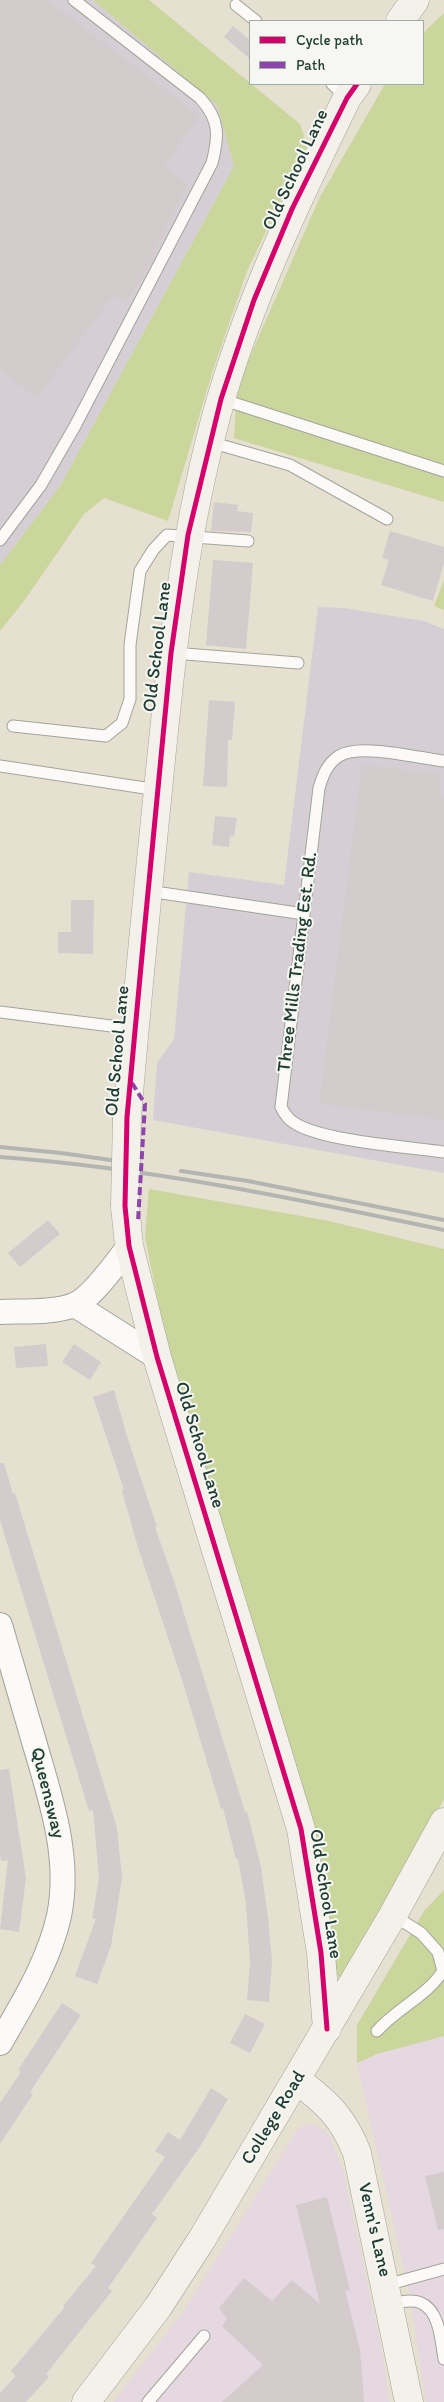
<!DOCTYPE html>
<style>
body{margin:0}
#map{position:relative;width:444px;height:2402px;overflow:hidden;background:#e5e0d0;font-family:Itim,sans-serif}
canvas{display:block}
.legend{position:absolute;left:249px;top:20px;width:175px;height:65px;box-sizing:border-box;background:#f6f6f2;border:1px solid #a0aca6;margin:0;padding:6px 9px;list-style:none;font-size:15px;color:#1f3d34}
.legend li{display:flex;align-items:center;gap:10px;height:25px}
.legend b{width:25px;border:1px solid #a0aca6}
</style>
<div id="map">
<canvas width="444" height="2402"></canvas>
<ul class="legend">
<li><b style="height:6px;background:#d6006c"></b>Cycle path</li>
<li><b style="height:6px;background:#8e44ad"></b>Path</li>
</ul>
</div>
<script>
const ctx = document.querySelector('canvas').getContext('2d');
ctx.lineJoin = 'round';
function fillPath(path, color) {
  ctx.fillStyle = color;
  ctx.fill(path, 'evenodd');
}
function trace(path, color, width, dash) {
  ctx.strokeStyle = color;
  ctx.lineWidth = width;
  ctx.lineCap = dash ? 'butt' : 'round';
  ctx.setLineDash(dash || []);
  ctx.stroke(path);
}
function write(font, color, halo, rows, align = 'center') {
  ctx.font = font + ' Itim,sans-serif';
  ctx.lineWidth = 4;
  ctx.setLineDash([]);
  ctx.textBaseline = 'middle';
  ctx.strokeStyle = halo;
  ctx.fillStyle = color;
  for (const [text, x, y, turn = 0] of rows) {
    ctx.save();
    ctx.translate(x, y);
    ctx.rotate((+turn || 0) * Math.PI / 180);
    ctx.textAlign = isNaN(turn) ? turn : align;
    if (halo) ctx.strokeText(text, 0, 0);
    ctx.fillText(text, 0, 0);
    ctx.restore();
  }
}
fillPath(new Path2D(`
 M 444,1890 L 444,2402 L 426,2402 L 410,2296 L 357,2063 L 357,2025 L 424,1911 Z
 M 312,2124 L 324,2130 L 330,2137 L 343,2171 L 383,2355 L 389,2402 L 113,2402 L 185,2309 L 297,2130 L 303,2125 Z`), '#e6d8e1');
fillPath(new Path2D(`
 M 0,0 L 93,0 L 217,105 L 234,166 L 60,486 L 0,565 Z
 M 318,607 L 344,608 L 424,621 L 444,629 L 444,1173 L 153,1120 L 157,1063 L 174,1039 L 189,872 L 284,885 Z`), '#d5ced4');
fillPath(new Path2D(`
 M 93,0 L 149,0 L 300,124 L 307,146 L 247,271 L 212,373 L 168,521 L 104,498 L 84,514 L 24,601 L 0,631 L 0,565 L 60,486 L 234,166 L 217,105 Z
 M 444,13 L 444,502 L 234,438 L 237,386 L 320,197 L 385,84 L 423,84 L 423,33 Z
 M 444,580 L 444,610 L 434,606 Z
 M 149,1189 L 329,1221 L 444,1249 L 444,1799 L 348,1978 L 339,1977 L 335,1971 L 320,1850 L 274,1692 L 222,1536 L 169,1357 L 145,1237 Z
 M 444,1890 L 444,2036 L 377,2054 L 357,2063 L 357,2025 L 424,1911 Z`), '#cad69c');
fillPath(new Path2D(`
 M 0,0 L 48,0 L 200,116 L 164,166 L 188,184 L 142,278 L 126,303 L 114,295 L 37,398 L 0,370 Z
 M 233,26 L 250,40 L 250,59 L 224,37 Z
 M 214,502 L 238,505 L 237,511 L 253,513 L 251,532 L 211,531 Z
 M 390,531 L 444,547 L 444,563 L 433,601 L 381,585 L 389,560 L 382,558 Z
 M 213,560 L 253,563 L 246,649 L 206,645 Z
 M 209,700 L 235,702 L 232,740 L 228,740 L 227,787 L 203,786 Z
 M 362,764 L 441,774 L 439,795 L 444,796 L 444,1120 L 319,1104 Z
 M 215,816 L 237,818 L 234,837 L 230,836 L 229,847 L 212,845 Z
 M 71,900 L 94,900 L 93,954 L 58,953 L 58,932 L 71,932 Z
 M 48,1220 L 60,1234 L 20,1267 L 8,1253 Z
 M 46,1344 L 48,1366 L 16,1368 L 14,1347 Z
 M 74,1344 L 101,1362 L 90,1380 L 62,1362 Z
 M 114,1390 L 126,1433 L 157,1527 L 155,1527 L 174,1581 L 245,1812 L 247,1811 L 261,1867 L 268,1918 L 272,1961 L 269,2002 L 247,2000 L 250,1961 L 246,1904 L 238,1859 L 236,1859 L 223,1808 L 221,1809 L 184,1686 L 137,1544 L 122,1491 L 124,1490 L 93,1397 Z
 M 0,1463 L 4,1463 L 13,1494 L 15,1493 L 117,1828 L 122,1878 L 111,1946 L 97,1984 L 75,1976 L 96,1919 L 92,1918 L 99,1878 L 93,1810 L 89,1811 L 0,1520 Z
 M 9,1769 L 26,1878 L 19,1932 L 0,1929 L 8,1860 L 1,1861 L 0,1853 L 0,1770 Z
 M 62,2003 L 81,2015 L 30,2092 L 33,2094 L 0,2144 L 0,2103 L 21,2072 L 18,2070 Z
 M 245,2014 L 265,2024 L 250,2053 L 230,2043 Z
 M 211,2088 L 228,2099 L 199,2148 L 152,2214 L 157,2218 L 108,2288 L 112,2291 L 46,2374 L 49,2377 L 26,2402 L 0,2402 L 0,2393 L 16,2376 L 11,2371 L 65,2307 L 63,2306 L 96,2266 L 91,2263 L 165,2157 L 155,2151 L 168,2132 L 180,2140 Z
 M 444,2172 L 444,2229 L 438,2230 L 425,2176 Z
 M 327,2197 L 350,2290 L 345,2291 L 360,2349 L 364,2402 L 222,2402 L 263,2365 L 222,2326 L 227,2319 L 219,2308 L 244,2278 L 272,2301 L 292,2280 L 320,2304 L 296,2205 Z`), '#d4cbcd');
const lane = new Path2D(`
 M 236,5 L 256,21
 M 332,84 L 347,98
 M 221,399 L 444,471
 M 210,442 L 290,465 L 387,519
 M 0,540 L 41,485 L 75,426 L 212,163 C 219,136 220,120 200,98 L 74,0
 M 173,653 L 298,663
 M 13,726 L 106,736 L 122,723 L 130,699 L 130,645 L 140,571 L 153,550 L 167,535 L 248,541
 M 444,761 C 418,758 361,743 339,756 C 327,764 323,775 319,788 L 281,1107 C 284,1113 287,1118 293,1122 C 319,1141 409,1147 444,1152
 M 0,766 L 158,790
 M 148,891 L 304,914
 M 0,1012 L 135,1029
 M 377,2031 C 397,2008 426,1997 443,1971 L 438,1952 L 421,1933 L 393,1915
 M 386,2285 L 444,2269
 M 390,2304 C 399,2302 413,2299 421,2303 C 440,2311 441,2342 444,2359
 M 148,2402 L 204,2336`);
const street = new Path2D(`
 M 75,1305 L 157,1357
 M 0,1312 C 21,1311 55,1313 74,1305 C 92,1298 117,1262 129,1246
 M 0,1625 C 12,1665 23,1705 35,1745 C 51,1800 71,1858 59,1916 C 49,1961 23,2003 0,2043`);
const secondary = new Path2D(`
 M 400,21 L 415,0
 M 127,1117 C 136,1008 147,899 158,790 C 171,658 184,527 221,399 C 252,294 299,196 347,98 L 357,84
 M 125,1206 L 129,1246 L 157,1357 L 301,1829 L 321,1953 L 327,2029
 M 297,2080 C 327,2103 343,2117 357,2153 L 409,2402
 M 86,2402 L 158,2307 L 202,2239 L 393,1915 L 444,1822`);
trace(lane, '#a2a49a', 13);
trace(street, '#a2a49a', 26);
trace(secondary, '#a2a49a', 29);
trace(lane, '#fbfaf8', 11);
trace(street, '#fbfaf8', 24);
trace(secondary, '#f4f1ea', 28);
trace(new Path2D(`
 M 0,1147 L 61,1153 L 139,1164
 M 0,1157 C 150,1168 297,1199 444,1230
 M 181,1171 L 248,1181 L 444,1220`), '#b2b5b1', 4);
const secondaryBridge = new Path2D(`
 M 125,1206 L 127,1117`);
trace(secondaryBridge, '#a2a49a', 29, []);
trace(secondaryBridge, '#f4f1ea', 28);
trace(new Path2D(`
 M 132,1083 L 145,1104 L 138,1221`), '#8e44ad', 4, [8, 4]);
trace(new Path2D(`
 M 327,2029 L 321,1953 L 301,1829 L 157,1357 L 129,1246 L 125,1206 L 127,1117 L 144,934 L 171,653 L 188,535 L 221,399 L 254,300 L 292,209 L 347,98 L 357,84`), '#d6006c', 5);
write('19px', '#1f3d34', '#f6f6f2', [
 ["Old School Lane",296,170,-65],
 ["Old School Lane",158,647,-83],
 ["Three Mills Trading Est. Rd.",298,962,-83],
 ["Old School Lane",118,1051,-85],
 ["Old School Lane",199,1445,73],
 ["Queensway",47,1793,76],
 ["Old School Lane",325,1894,81],
 ["College Road",274,2118,-59],
 ["Venn's Lane",374,2230,77]
]);
</script>
